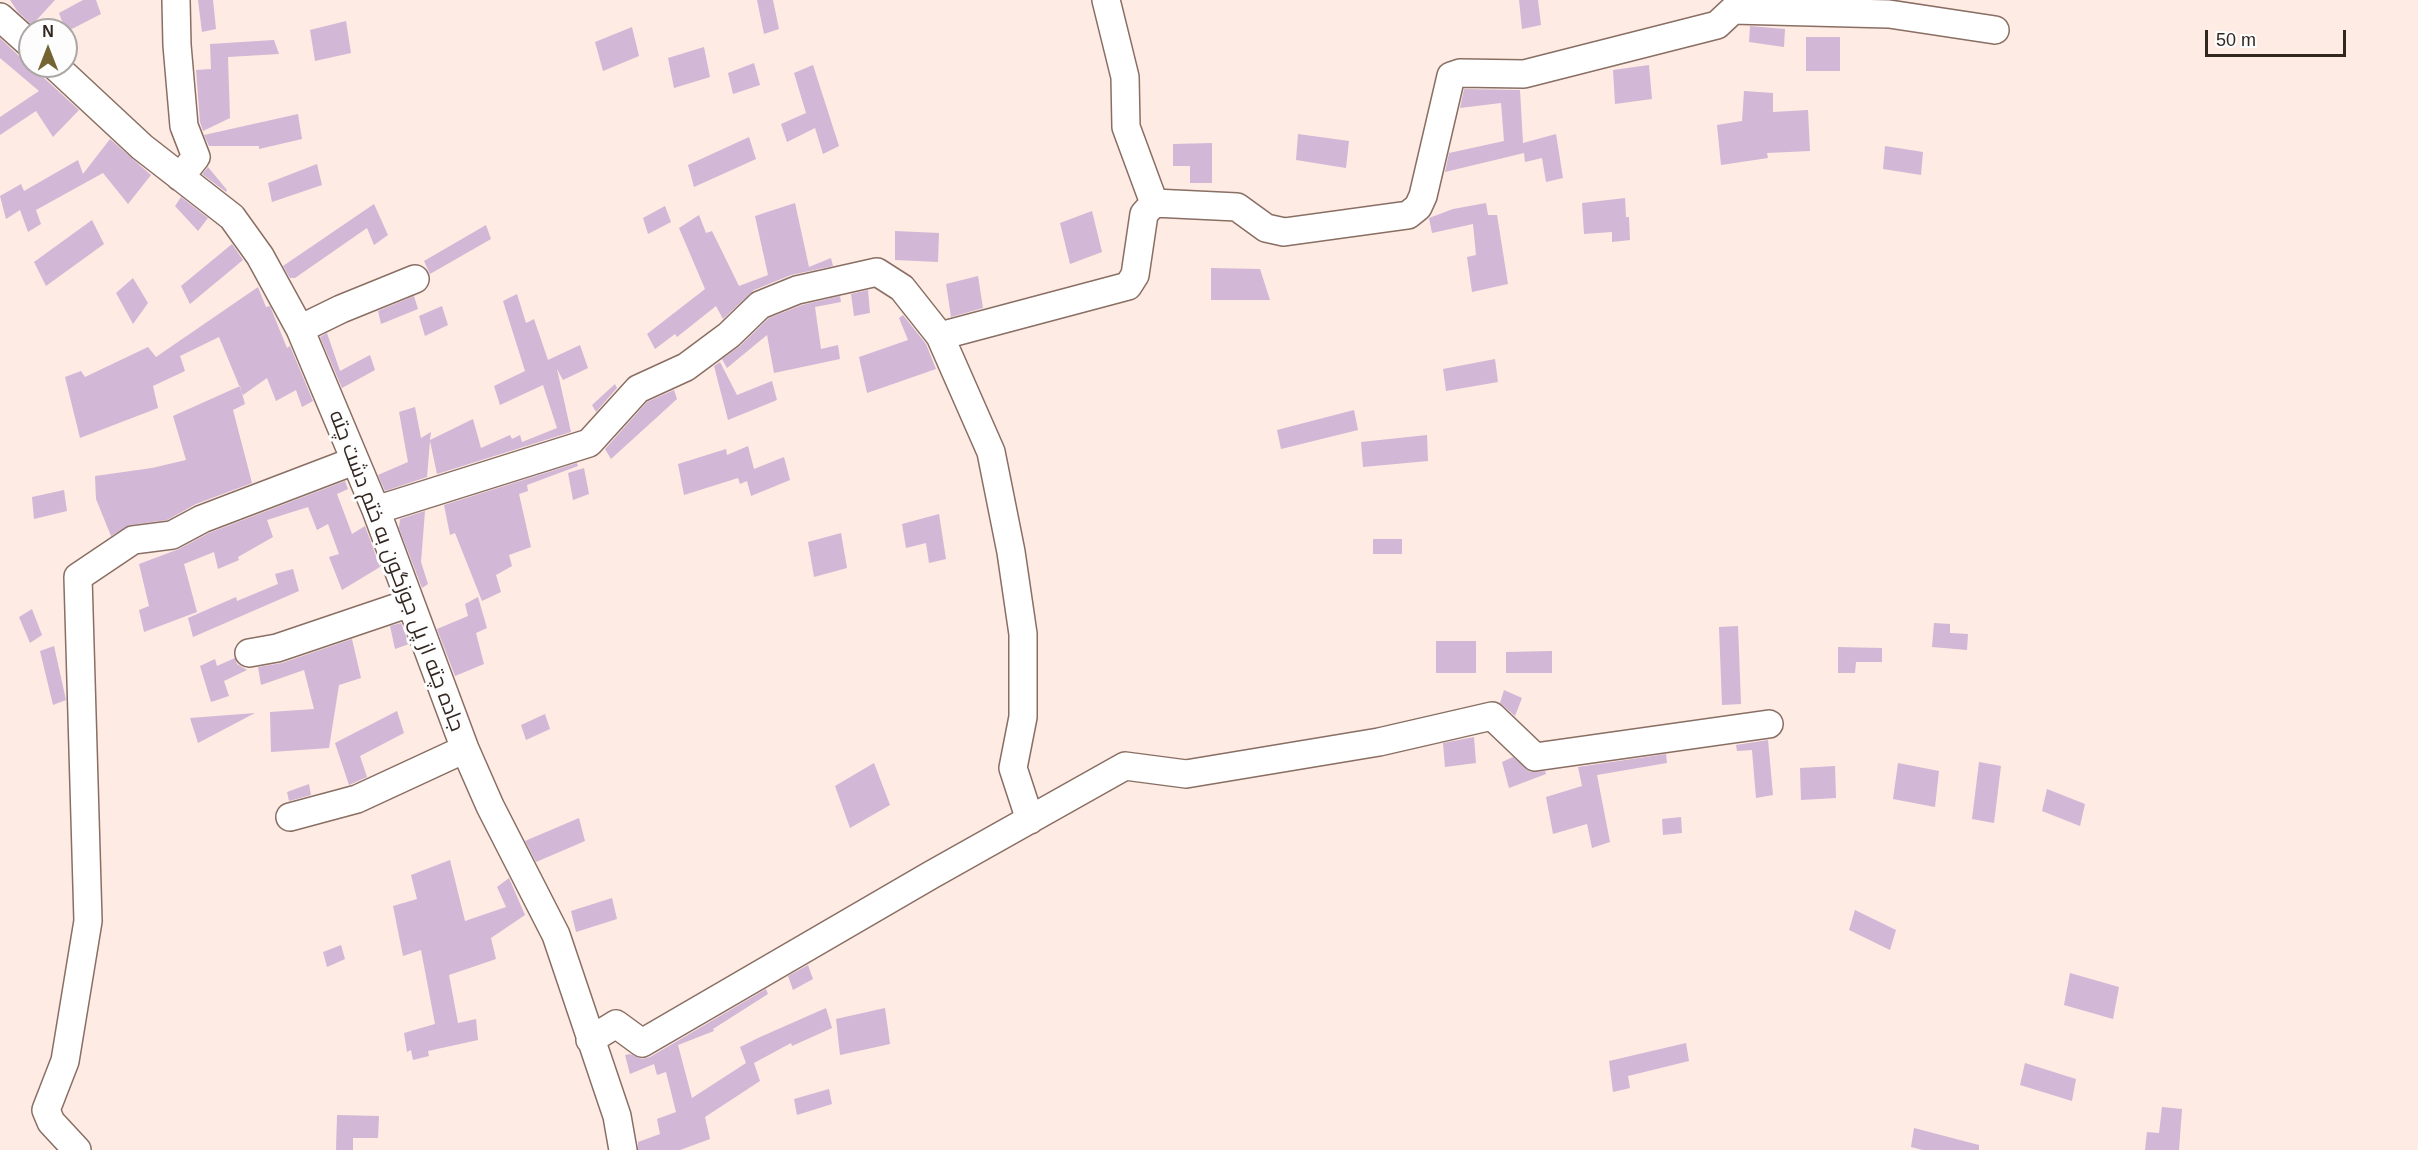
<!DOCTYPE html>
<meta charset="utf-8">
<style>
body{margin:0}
#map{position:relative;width:2418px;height:1150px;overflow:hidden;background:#feebe3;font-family:Helvetica,sans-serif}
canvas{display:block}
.north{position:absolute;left:18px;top:18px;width:60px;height:60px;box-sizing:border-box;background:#fdfdfd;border:2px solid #aca7a5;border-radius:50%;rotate:0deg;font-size:16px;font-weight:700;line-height:24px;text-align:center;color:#322621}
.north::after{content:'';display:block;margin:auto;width:21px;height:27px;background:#746432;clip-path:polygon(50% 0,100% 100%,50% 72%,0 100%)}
.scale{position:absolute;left:2205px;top:30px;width:141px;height:27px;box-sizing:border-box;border:3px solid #322621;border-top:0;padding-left:8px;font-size:18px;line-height:21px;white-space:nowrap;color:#322621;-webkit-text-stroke:4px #fdfdfd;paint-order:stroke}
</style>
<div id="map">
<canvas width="2418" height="1150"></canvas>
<div class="north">N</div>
<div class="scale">50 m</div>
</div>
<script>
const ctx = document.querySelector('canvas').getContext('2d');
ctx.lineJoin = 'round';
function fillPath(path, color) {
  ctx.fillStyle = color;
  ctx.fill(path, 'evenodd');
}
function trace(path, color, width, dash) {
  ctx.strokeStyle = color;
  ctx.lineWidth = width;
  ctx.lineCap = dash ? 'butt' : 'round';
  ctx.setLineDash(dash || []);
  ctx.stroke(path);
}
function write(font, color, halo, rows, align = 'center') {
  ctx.font = font + ' Helvetica,Cairo,sans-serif';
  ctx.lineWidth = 6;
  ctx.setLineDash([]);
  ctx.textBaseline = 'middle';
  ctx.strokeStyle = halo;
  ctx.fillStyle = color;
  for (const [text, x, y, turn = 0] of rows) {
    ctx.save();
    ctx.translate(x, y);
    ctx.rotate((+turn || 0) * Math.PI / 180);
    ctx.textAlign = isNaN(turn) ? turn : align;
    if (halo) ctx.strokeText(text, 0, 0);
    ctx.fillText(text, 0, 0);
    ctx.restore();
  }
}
fillPath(new Path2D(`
 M 10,0 L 55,0 L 32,25 L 18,12 Z
 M 83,0 L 96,0 L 101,14 L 66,32 L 59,13 Z
 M 198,0 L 213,0 L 216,29 L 202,32 Z
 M 757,0 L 773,0 L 779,29 L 764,34 Z
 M 1519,0 L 1538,0 L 1541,25 L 1522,29 Z
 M 346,21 L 351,53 L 315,61 L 310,30 Z
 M 1750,26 L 1785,29 L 1784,47 L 1749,42 Z
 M 632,27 L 639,56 L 603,71 L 595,42 Z
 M 1806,37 L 1840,37 L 1840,71 L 1806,71 Z
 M 0,38 L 19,56 L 30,59 L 30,66 L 40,66 L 44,78 L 79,110 L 53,137 L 36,111 L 0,135 L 0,117 L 39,91 L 0,58 Z
 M 274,40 L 279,54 L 228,57 L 230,118 L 203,131 L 200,122 L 196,70 L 211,69 L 210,44 Z
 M 704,47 L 710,77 L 674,88 L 668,58 Z
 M 754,63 L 760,85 L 733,94 L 728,73 Z
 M 813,65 L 839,146 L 823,154 L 815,128 L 787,142 L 781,124 L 806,113 L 794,73 Z
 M 1649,65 L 1652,99 L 1615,104 L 1613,70 Z
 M 1464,89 L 1520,90 L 1523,143 L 1556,134 L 1563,178 L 1546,182 L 1542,158 L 1525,162 L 1524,153 L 1445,172 L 1449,153 L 1504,141 L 1501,103 L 1460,108 Z
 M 1744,91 L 1773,93 L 1773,112 L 1808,110 L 1810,151 L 1767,153 L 1768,158 L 1721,165 L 1717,125 L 1742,121 Z
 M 298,114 L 302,139 L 259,149 L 259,146 L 209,146 L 204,135 Z
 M 1298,134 L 1349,141 L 1346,168 L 1296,160 Z
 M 749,137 L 756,159 L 694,187 L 688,165 Z
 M 110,139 L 151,175 L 128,204 L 103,173 L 36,210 L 41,224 L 28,232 L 20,210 L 6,219 L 0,196 L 21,184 L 24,191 L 78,160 L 83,174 Z
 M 1212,143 L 1212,183 L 1190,183 L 1190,166 L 1173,166 L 1173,144 Z
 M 1885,146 L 1923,152 L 1921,175 L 1883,169 Z
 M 317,164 L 322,185 L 272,202 L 268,183 Z
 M 208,167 L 227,190 L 226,192 L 202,174 Z
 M 181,197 L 208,218 L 198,231 L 175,206 Z
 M 1625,198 L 1626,217 L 1629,217 L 1630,240 L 1612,242 L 1612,232 L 1584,234 L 1582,203 Z
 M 795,203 L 809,267 L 831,258 L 833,266 L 791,275 L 754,290 L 723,319 L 716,306 L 677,337 L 675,334 L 655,349 L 647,334 L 705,289 L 679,228 L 699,215 L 706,233 L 712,231 L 739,286 L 768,275 L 755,216 Z
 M 1486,203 L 1488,215 L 1497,215 L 1508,284 L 1472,292 L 1467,257 L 1476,255 L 1473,224 L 1432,233 L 1429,218 L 1453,209 Z
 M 374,204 L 388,235 L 374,245 L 367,228 L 295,278 L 290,278 L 283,266 Z
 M 665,206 L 671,222 L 648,234 L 643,218 Z
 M 1092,211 L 1102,252 L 1070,264 L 1060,223 Z
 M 92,220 L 104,244 L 46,286 L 34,262 Z
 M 486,225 L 491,239 L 430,274 L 424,261 Z
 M 895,231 L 939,233 L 938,262 L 895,260 Z
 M 232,244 L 243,260 L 190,304 L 181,286 Z
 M 1211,268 L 1260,269 L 1270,300 L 1211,300 Z
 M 978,276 L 983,308 L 951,317 L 946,284 Z
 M 133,278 L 148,303 L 133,324 L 116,293 Z
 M 258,287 L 266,307 L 270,306 L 287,348 L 290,346 L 313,401 L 302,407 L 296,390 L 276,401 L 267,378 L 243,395 L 219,337 L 180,356 L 185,371 L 153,386 L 158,408 L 80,438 L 65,377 L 81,371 L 85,377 L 148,347 L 156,357 Z
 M 868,290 L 870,313 L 854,316 L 851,294 Z
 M 517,294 L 526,323 L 534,319 L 548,360 L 580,345 L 588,368 L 563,380 L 557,369 L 571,432 L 437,474 L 430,441 L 427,477 L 385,491 L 378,475 L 408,462 L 399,412 L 415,407 L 421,438 L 431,432 L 430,440 L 473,419 L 481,448 L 510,435 L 512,439 L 520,435 L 522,442 L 557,428 L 543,385 L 500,405 L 494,386 L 525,371 L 503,301 Z
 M 414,296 L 418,309 L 381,324 L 378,311 Z
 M 840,296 L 841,302 L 815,307 L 821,349 L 838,345 L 840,359 L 774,373 L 767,335 L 727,368 L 722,359 L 740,346 L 769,318 L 802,305 Z
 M 442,306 L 448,325 L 425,336 L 419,316 Z
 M 903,315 L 926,344 L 936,369 L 867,393 L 859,357 L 908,340 L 899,318 Z
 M 327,333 L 340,371 L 370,355 L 375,370 L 342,388 L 320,337 Z
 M 1495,359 L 1498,382 L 1446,391 L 1443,369 Z
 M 720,362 L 737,395 L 772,381 L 777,400 L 728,420 L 714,366 Z
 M 615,384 L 617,388 L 596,412 L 592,405 Z
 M 240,386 L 245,404 L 233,410 L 252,483 L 196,504 L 167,520 L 130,525 L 111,536 L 96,499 L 95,476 L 152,468 L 186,460 L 173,416 Z
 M 674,390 L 677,399 L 611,459 L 605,449 L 647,402 Z
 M 1354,410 L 1358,430 L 1281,449 L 1277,430 Z
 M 1427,435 L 1428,461 L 1363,467 L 1361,442 Z
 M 748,446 L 754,469 L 784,457 L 790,480 L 751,496 L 747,481 L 740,484 L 738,478 L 684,495 L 678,464 L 726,449 L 727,455 Z
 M 577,463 L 578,466 L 527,485 L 528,491 L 519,494 L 531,547 L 509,555 L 512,566 L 496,575 L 501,592 L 482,601 L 455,533 L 450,535 L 444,505 Z
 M 584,468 L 589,494 L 573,500 L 568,473 Z
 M 345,481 L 348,489 L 337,494 L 352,534 L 365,526 L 380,567 L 342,590 L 329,557 L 339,554 L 328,524 L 317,530 L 308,507 L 267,520 L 273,537 L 238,557 L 239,560 L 218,569 L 214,552 L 184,564 L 197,612 L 144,632 L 139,610 L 149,606 L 139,564 L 179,549 L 209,533 Z
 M 64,490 L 67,511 L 34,519 L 32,497 Z
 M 425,511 L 421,562 L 428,584 L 422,588 L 399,528 L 400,519 Z
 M 939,514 L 946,559 L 929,563 L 926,543 L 906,548 L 902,524 Z
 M 841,533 L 847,568 L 814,577 L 808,542 Z
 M 1373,539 L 1402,539 L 1402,554 L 1373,554 Z
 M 293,569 L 299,591 L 193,637 L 188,618 L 236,597 L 237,601 L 278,584 L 275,574 Z
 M 478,597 L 487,628 L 476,633 L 484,664 L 455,676 L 437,629 L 468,616 L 465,604 Z
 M 32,609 L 42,635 L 30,643 L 19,617 Z
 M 401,623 L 409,644 L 395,649 L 390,626 Z
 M 1934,623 L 1950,624 L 1950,633 L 1968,634 L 1967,650 L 1932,647 Z
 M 1738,626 L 1741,704 L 1722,705 L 1719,627 Z
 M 352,639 L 361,678 L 339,685 L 329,748 L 271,752 L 270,712 L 314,709 L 304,670 L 261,685 L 258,667 L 282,663 Z
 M 1436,641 L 1476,641 L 1476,673 L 1436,673 Z
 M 54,646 L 66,700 L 53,705 L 40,651 Z
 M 1838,647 L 1882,648 L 1882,662 L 1856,662 L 1855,673 L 1838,673 Z
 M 1552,651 L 1552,673 L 1506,673 L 1506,652 Z
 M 235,658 L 237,664 L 247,670 L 224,681 L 229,696 L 211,702 L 200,666 L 215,659 L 217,666 Z
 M 1504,690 L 1522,698 L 1515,716 L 1500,703 Z
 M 397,711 L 404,733 L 360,756 L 367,777 L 349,785 L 335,743 Z
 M 255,713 L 198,743 L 190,718 Z
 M 545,714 L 550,729 L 526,740 L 521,725 Z
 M 1474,737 L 1476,763 L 1445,767 L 1443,743 Z
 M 1768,740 L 1773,795 L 1756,798 L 1752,750 L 1737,751 L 1736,745 Z
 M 1666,754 L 1667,763 L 1597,775 L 1610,842 L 1592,848 L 1587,824 L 1553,834 L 1546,797 L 1582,786 L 1578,767 Z
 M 1513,757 L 1530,772 L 1545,771 L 1546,774 L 1509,788 L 1502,762 Z
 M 1979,762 L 2001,766 L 1994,823 L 1972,819 Z
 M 874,763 L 890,805 L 850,828 L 835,786 Z
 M 1898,763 L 1939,771 L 1935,807 L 1893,799 Z
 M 1835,766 L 1836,798 L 1801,800 L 1800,768 Z
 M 309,784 L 311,795 L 289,801 L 287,792 Z
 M 2047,789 L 2085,804 L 2080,826 L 2042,811 Z
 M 1681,817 L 1682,833 L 1663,835 L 1662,819 Z
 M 579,818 L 585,841 L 536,862 L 525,841 Z
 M 450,860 L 465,921 L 506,907 L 497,887 L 509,878 L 525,915 L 491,938 L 496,959 L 449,975 L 458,1023 L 476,1019 L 478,1040 L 428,1051 L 429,1056 L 413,1060 L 411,1050 L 407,1052 L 404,1033 L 435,1024 L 421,950 L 403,956 L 393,906 L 417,899 L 411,875 Z
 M 612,898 L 617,919 L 576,932 L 571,911 Z
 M 1855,910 L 1896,930 L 1890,950 L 1849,930 Z
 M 341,945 L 345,959 L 327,967 L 323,952 Z
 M 808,965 L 813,979 L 793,990 L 788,976 Z
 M 2070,973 L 2119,987 L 2113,1019 L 2064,1005 Z
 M 766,989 L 768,994 L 713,1029 L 714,1031 L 678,1045 L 692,1098 L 746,1063 L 740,1047 L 758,1038 L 826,1008 L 832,1028 L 792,1046 L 791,1043 L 754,1063 L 760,1081 L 705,1117 L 710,1139 L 680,1150 L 638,1150 L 638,1142 L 660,1134 L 657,1119 L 676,1112 L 666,1072 L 657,1075 L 654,1064 L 630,1074 L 625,1055 L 630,1054 L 642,1059 L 650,1057 Z
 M 885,1008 L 890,1044 L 840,1055 L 836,1019 Z
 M 1686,1043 L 1689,1061 L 1628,1076 L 1630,1088 L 1613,1092 L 1609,1061 Z
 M 2025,1063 L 2076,1079 L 2072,1101 L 2020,1085 Z
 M 829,1089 L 832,1104 L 797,1115 L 794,1099 Z
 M 2162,1107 L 2182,1109 L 2179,1150 L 2145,1150 L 2147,1132 L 2159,1133 Z
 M 337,1115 L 379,1116 L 378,1138 L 353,1138 L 353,1150 L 336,1150 Z
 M 1914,1128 L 1979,1145 L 1979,1150 L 1923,1150 L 1911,1147 Z`), '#d2b7d6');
const minor = new Path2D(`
 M 176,0 L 177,45 L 184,126 L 196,157 L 180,177
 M 1106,0 L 1125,77 L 1126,127 L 1154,203
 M 0,17 L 30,44
 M 55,66 L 142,147 L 232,217 L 260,256 L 300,329 L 376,510 L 465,749 L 490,806 L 556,935 L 617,1116 L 623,1150
 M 300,329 L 341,309 L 415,279
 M 940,336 L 1128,286 L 1135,275 L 1144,214 L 1154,203 L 1237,207 L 1266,228 L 1284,232 L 1408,215 L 1418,207 L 1423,196 L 1451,76 L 1460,73 L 1524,74 L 1717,25 L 1733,10 L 1889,14 L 1995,30
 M 376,510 L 589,443 L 638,389 L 686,367 L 729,335 L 760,305 L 797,290 L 877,272 L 902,288 L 940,336 L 991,452 L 1011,552 L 1023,634 L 1023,717 L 1013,768 L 1030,820
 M 249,653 L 277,648 L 410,603
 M 290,817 L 357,799 L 465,749
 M 590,1040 L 616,1024 L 642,1043 L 931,875 L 1125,766 L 1186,774 L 1379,742 L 1492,716 L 1535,757 L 1769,724
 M 77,1150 L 51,1122 L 46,1110 L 65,1061 L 88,921 L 78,577 L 133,540 L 172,535 L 202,519 L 354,461`);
trace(minor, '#896e63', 30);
trace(minor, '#fff', 27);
write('21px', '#322621', '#fdfdfd', [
 ["جاده چته از پل جوزگون به ختم دشت چته",396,571,69]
]);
</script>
